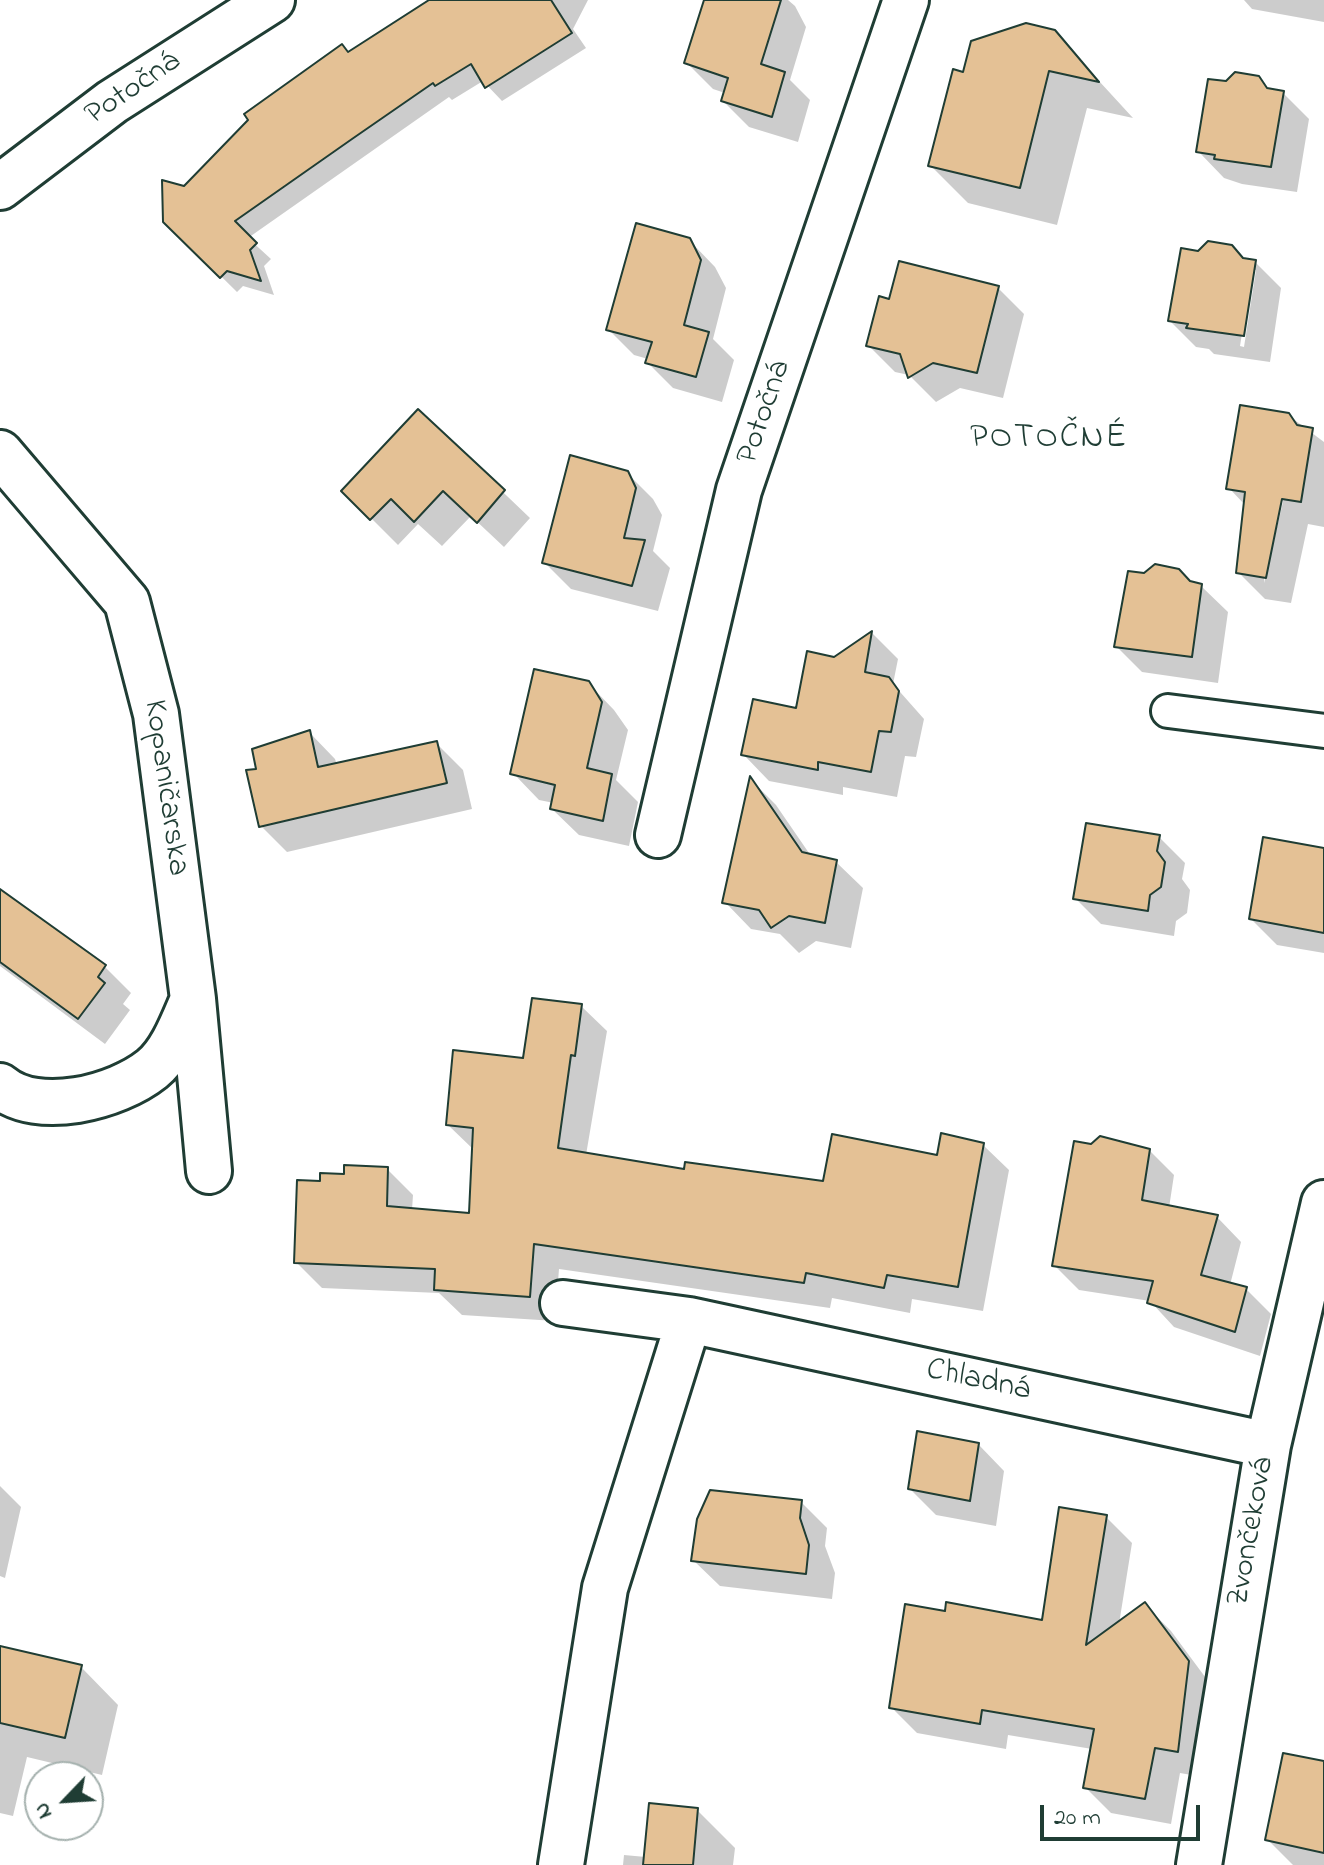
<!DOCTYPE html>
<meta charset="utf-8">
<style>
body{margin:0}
#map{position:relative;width:1324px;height:1865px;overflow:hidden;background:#fff;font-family:"Indie Flower",sans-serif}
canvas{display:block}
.north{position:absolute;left:24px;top:1761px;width:80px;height:80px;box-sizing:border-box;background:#fff;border:2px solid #a5b1ae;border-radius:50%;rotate:245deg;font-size:22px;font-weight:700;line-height:32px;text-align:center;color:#1f3d34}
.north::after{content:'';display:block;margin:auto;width:28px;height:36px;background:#1f3d34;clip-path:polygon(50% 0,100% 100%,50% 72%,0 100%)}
.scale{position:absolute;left:1040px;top:1805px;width:160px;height:36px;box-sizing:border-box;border:4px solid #1f3d34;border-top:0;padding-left:10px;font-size:24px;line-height:28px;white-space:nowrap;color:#1f3d34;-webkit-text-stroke:6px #fff;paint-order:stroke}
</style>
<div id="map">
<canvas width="1324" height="1865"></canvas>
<div class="north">N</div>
<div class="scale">20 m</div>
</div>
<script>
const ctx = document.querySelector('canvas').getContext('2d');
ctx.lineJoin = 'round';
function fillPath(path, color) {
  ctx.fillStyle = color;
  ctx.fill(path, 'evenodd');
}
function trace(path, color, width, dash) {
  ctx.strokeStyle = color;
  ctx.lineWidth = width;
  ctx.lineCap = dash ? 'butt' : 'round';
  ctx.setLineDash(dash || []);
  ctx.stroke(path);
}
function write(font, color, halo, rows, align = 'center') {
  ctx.font = font + ' "Indie Flower",sans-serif';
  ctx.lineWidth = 6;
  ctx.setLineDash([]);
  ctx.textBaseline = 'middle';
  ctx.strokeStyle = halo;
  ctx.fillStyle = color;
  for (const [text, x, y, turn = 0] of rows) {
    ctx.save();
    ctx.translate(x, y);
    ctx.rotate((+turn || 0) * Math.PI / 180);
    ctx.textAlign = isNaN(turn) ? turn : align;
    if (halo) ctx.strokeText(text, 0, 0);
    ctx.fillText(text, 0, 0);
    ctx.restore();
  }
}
fillPath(new Path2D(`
 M 433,0 L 588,0 L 573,29 L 586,48 L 502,101 L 483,81 L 452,100 L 449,97 L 248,238 L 271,259 L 264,266 L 274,295 L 243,286 L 237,292 L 165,221 L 185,188 L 349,53 Z
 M 706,0 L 788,0 L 795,6 L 806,27 L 790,80 L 810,100 L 798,142 L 749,127 L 723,101 L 725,93 L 713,89 L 687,63 Z
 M 1244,0 L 1324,0 L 1324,22 L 1252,9 Z
 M 1054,32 L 1133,118 L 1087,108 L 1057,225 L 968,203 L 930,165 L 964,74 Z
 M 1258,78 L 1271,91 L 1283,93 L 1309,119 L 1297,192 L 1242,184 L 1224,178 L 1198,151 L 1227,83 Z
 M 689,240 L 715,267 L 726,288 L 713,339 L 734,360 L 722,402 L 673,388 L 647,362 L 648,359 L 634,355 L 608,329 Z
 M 1244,260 L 1255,262 L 1281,288 L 1270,362 L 1214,354 L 1209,349 L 1196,347 L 1170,321 ZM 1252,270 L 1256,270 L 1244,347 L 1240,346 Z
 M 998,288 L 1024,314 L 1003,398 L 960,388 L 936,402 L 909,375 L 895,372 L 869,346 L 891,301 Z
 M 418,411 L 530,518 L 504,547 L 471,516 L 442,546 L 418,524 L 398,545 L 344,491 Z
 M 1288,415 L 1324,442 L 1324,527 L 1308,524 L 1291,603 L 1265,599 L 1238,572 L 1245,505 L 1229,488 ZM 1282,488 L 1286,489 L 1264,583 L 1264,573 Z
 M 627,473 L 653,499 L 662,515 L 653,551 L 670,568 L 658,611 L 571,589 L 544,562 Z
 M 1201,586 L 1228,612 L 1218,683 L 1142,672 L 1116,646 Z
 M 872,633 L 898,659 L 893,684 L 924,719 L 916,757 L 905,756 L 897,797 L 843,787 L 843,795 L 769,781 L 743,754 L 798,711 L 834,659 Z
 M 588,683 L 614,710 L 628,730 L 616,780 L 638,802 L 629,846 L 579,835 L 552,809 L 554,803 L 539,800 L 513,773 Z
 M 309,732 L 335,759 L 337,765 L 437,744 L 463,770 L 472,809 L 287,852 L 261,826 L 259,771 Z
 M 751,780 L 776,805 L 811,856 L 836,862 L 863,888 L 851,948 L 816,941 L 799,953 L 780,934 L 751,929 L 725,902 Z
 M 1159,837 L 1185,863 L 1182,879 L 1190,890 L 1187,913 L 1176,921 L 1174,936 L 1101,924 L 1075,898 Z
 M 1324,850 L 1324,953 L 1277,945 L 1251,919 Z
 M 0,911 L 105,967 L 131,993 L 123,1004 L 130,1010 L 105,1044 L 0,966 Z
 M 581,1006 L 607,1031 L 586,1155 L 685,1171 L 825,1184 L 983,1145 L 1009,1170 L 983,1311 L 912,1299 L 910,1313 L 832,1298 L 830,1308 L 559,1269 L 555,1321 L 462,1315 L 439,1293 L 322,1288 L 296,1262 L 322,1183 L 346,1176 L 387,1169 L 413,1195 L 412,1210 L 471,1215 L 474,1150 L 448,1125 L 525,1060 Z
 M 1149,1150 L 1174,1175 L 1169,1208 L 1217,1217 L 1241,1242 L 1230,1285 L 1246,1289 L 1271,1314 L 1260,1356 L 1174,1327 L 1150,1301 L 1079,1290 L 1054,1265 Z
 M 978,1444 L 1004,1471 L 996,1526 L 936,1515 L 910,1489 Z
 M 0,1486 L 21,1507 L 5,1578 L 0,1576 Z
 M 801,1502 L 827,1528 L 825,1546 L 835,1573 L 832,1599 L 720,1586 L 693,1560 Z
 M 1106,1517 L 1132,1543 L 1119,1624 L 1145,1605 L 1171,1631 L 1214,1689 L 1203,1777 L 1180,1773 L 1171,1824 L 1111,1813 L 1085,1787 L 1092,1749 L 1008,1735 L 1006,1749 L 917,1733 L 891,1707 L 947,1614 L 1043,1622 Z
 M 0,1648 L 81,1667 L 118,1705 L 102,1775 L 27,1757 L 13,1816 L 0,1813 Z
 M 1324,1764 L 1324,1865 L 1293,1865 L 1267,1839 Z
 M 697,1810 L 735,1848 L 733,1865 L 623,1865 L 624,1855 L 646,1857 Z`), '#0003');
const building = new Path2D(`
 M 429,0 L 551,0 L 572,33 L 485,88 L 471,64 L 435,86 L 433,83 L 352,139 L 235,221 L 257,243 L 250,250 L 261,281 L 227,271 L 220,278 L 163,222 L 162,180 L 184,186 L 248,120 L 244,114 L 342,44 L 348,52 Z
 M 704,0 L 781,0 L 761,64 L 785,72 L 772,117 L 721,101 L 728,78 L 684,63 Z
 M 1026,23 L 1055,30 L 1099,82 L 1049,71 L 1020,188 L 928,166 L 953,69 L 963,72 L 971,41 Z
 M 1235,72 L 1259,76 L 1267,88 L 1284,91 L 1271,167 L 1214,159 L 1215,155 L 1196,152 L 1208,79 L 1226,81 Z
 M 636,223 L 690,238 L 701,260 L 684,325 L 709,332 L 696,377 L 645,363 L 652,342 L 606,330 Z
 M 1208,241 L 1232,245 L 1243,258 L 1256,260 L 1244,336 L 1186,328 L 1188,324 L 1168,321 L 1181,248 L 1198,251 Z
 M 899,261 L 999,286 L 977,373 L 933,363 L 908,378 L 900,354 L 866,346 L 879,296 L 889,299 Z
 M 1240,405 L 1289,413 L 1297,425 L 1313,428 L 1301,502 L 1282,499 L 1266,578 L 1236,573 L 1245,492 L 1226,489 Z
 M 418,409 L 505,490 L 477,523 L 443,491 L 414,522 L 391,499 L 370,520 L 341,491 Z
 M 570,455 L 628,471 L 636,488 L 624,538 L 645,540 L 632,586 L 542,563 Z
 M 1155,564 L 1179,569 L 1190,581 L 1202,584 L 1192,657 L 1114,647 L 1128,571 L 1144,573 Z
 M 872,631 L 865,672 L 889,677 L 899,691 L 891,732 L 879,731 L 871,772 L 818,762 L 818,770 L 741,755 L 753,699 L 796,708 L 807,651 L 834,657 Z
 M 534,669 L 589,681 L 602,702 L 587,768 L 612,774 L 603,821 L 550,809 L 555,785 L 510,774 Z
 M 310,730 L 318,767 L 437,741 L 447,783 L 259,827 L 246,770 L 256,769 L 252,749 Z
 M 750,776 L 802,852 L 837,860 L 825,923 L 789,916 L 771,928 L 759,910 L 722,903 Z
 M 1086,823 L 1160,835 L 1157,851 L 1165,862 L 1161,887 L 1150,895 L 1148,911 L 1073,899 Z
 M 1263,837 L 1324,848 L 1324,933 L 1249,919 Z
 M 0,889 L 106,965 L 98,977 L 105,983 L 78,1019 L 0,962 Z
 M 532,998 L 582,1004 L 575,1056 L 571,1055 L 558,1148 L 684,1169 L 685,1162 L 823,1181 L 832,1134 L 937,1155 L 941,1133 L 984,1143 L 958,1287 L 887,1275 L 884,1288 L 806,1273 L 804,1283 L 534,1244 L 530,1297 L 434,1290 L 435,1269 L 294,1263 L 297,1180 L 320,1181 L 320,1173 L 344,1174 L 344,1165 L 388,1167 L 387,1206 L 469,1213 L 473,1128 L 446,1125 L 453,1050 L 523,1058 Z
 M 1100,1136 L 1150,1149 L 1142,1200 L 1218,1215 L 1201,1275 L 1247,1287 L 1235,1332 L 1147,1303 L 1153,1281 L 1052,1266 L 1074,1141 L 1091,1144 Z
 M 917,1431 L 979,1443 L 970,1501 L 908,1489 Z
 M 710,1490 L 802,1500 L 800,1518 L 809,1545 L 806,1574 L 691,1561 L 697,1519 Z
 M 1059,1507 L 1107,1515 L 1086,1645 L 1145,1602 L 1189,1661 L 1178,1752 L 1155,1748 L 1145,1799 L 1083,1788 L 1094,1729 L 982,1710 L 980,1724 L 889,1708 L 905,1604 L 945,1611 L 946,1602 L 1042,1620 Z
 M 0,1646 L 82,1665 L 65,1738 L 0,1723 Z
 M 1283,1753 L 1324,1761 L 1324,1853 L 1265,1840 Z
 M 649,1803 L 698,1808 L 693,1865 L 643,1865 Z`);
fillPath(building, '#e4c195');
trace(building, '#1f3d34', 2);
const lane = new Path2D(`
 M 1168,711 L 1324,731`);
const street = new Path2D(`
 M 0,453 L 127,602 L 156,714 L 193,999 L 209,1171
 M 658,835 L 739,490 L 906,0
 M 0,1086 C 38,1118 117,1097 152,1069 C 172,1053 183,1022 193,999
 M 563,1303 L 689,1320 L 1268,1445
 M 561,1865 L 605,1588 L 689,1320
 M 1199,1865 L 1268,1445 L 1324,1203`);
const secondary = new Path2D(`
 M 0,187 L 112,102 L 272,0`);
trace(lane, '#1f3d34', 38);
trace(street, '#1f3d34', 50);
trace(secondary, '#1f3d34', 50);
trace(lane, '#fff', 32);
trace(street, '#fff', 44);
trace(secondary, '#fff', 44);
write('32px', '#1f3d34', '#fff', [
 ["Potočná",134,90,-34],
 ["Potočná",766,413,-71],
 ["Kopaničarska",164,788,82],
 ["Chladná",978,1382,12],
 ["Zvončeková",1253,1532,-80]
]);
ctx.letterSpacing = '2px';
write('34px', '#1f3d34', '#fff', [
 ["POTOČNÉ",1049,440]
]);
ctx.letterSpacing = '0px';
</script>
